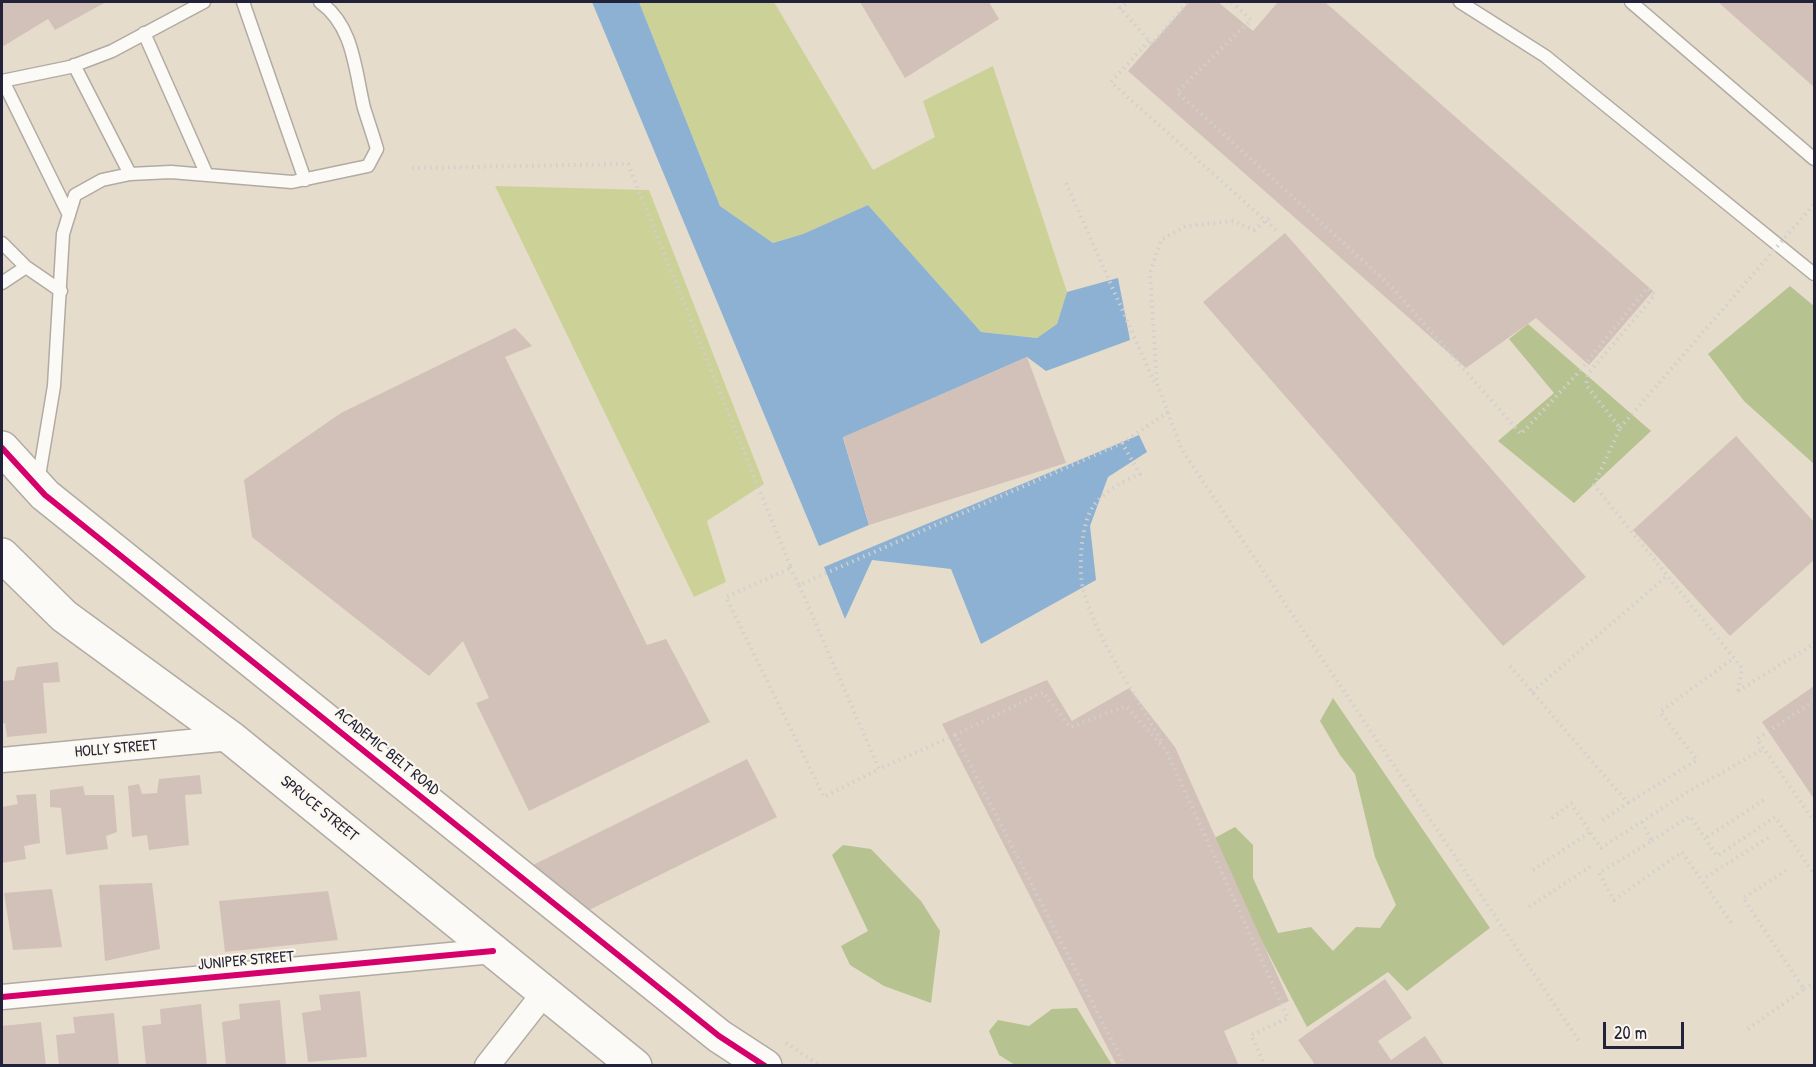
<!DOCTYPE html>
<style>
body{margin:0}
#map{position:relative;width:1816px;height:1067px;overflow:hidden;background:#e6dccc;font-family:"Patrick Hand",sans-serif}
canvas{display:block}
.frame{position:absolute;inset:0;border:3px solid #22223b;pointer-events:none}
.scale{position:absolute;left:1603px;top:1022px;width:81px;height:27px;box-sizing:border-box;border:3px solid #22223b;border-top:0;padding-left:8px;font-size:18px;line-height:21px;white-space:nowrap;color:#22223b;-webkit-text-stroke:4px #fbf7ec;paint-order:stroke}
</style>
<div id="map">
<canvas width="1816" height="1067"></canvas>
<div class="frame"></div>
<div class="scale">20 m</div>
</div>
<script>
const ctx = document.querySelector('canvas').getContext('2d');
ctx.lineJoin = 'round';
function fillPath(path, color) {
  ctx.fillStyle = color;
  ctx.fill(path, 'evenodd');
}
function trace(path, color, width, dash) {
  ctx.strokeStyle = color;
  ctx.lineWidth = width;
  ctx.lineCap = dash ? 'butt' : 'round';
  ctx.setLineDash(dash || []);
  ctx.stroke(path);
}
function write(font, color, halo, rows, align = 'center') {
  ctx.font = font + ' "Patrick Hand",sans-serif';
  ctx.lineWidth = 4.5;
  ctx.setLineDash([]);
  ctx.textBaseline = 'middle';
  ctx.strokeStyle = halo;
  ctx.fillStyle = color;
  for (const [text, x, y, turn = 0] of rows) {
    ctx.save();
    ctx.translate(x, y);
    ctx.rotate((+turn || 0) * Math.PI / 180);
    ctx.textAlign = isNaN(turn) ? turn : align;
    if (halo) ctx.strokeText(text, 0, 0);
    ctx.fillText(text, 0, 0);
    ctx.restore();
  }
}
fillPath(new Path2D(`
 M 639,2 L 774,2 L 873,170 L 935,137 L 923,101 L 993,66 L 1067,292 L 1057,324 L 1037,338 L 981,332 L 868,205 L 803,234 L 773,243 L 720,206 Z
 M 495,186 L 649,190 L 764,484 L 707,521 L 726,582 L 694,597 Z`), '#ccd297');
fillPath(new Path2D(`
 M 1790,286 L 1814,306 L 1814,464 L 1744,401 L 1708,354 Z
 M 1528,324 L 1651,431 L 1574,503 L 1498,441 L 1554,393 L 1509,339 Z
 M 1333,698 L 1490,928 L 1407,991 L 1388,972 L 1307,1027 L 1209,841 L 1235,827 L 1253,845 L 1253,878 L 1278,933 L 1311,927 L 1333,951 L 1356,927 L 1380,928 L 1396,905 L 1375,857 L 1355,774 L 1340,755 L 1320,721 Z
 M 843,845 L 871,849 L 921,901 L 940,931 L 931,1003 L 884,986 L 850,965 L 841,946 L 868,931 L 832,855 Z
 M 1077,1008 L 1112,1065 L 1015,1065 L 999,1055 L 989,1031 L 998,1020 L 1029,1026 L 1052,1009 Z`), '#b7c291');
fillPath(new Path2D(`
 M 592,2 L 639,2 L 720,206 L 773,243 L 803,234 L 868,205 L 981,332 L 1037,338 L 1057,324 L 1067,292 L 1118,278 L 1130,340 L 1046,371 L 1027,357 L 843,438 L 869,525 L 819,546 Z
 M 1139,435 L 1147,452 L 1108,477 L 1090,526 L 1096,580 L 981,644 L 951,569 L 872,560 L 845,619 L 824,567 Z`), '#8cb1d2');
fillPath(new Path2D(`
 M 2,2 L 106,2 L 55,30 L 48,19 L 2,47 Z
 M 860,2 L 989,2 L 999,19 L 905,78 Z
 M 1189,2 L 1218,2 L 1253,31 L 1278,2 L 1325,2 L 1653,291 L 1589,365 L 1536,318 L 1466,368 L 1128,71 Z
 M 1718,2 L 1814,2 L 1814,87 Z
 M 1285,233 L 1586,577 L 1503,646 L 1203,302 Z
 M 515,328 L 532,346 L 505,357 L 647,645 L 666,639 L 710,722 L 529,811 L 476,703 L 489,698 L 463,641 L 429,676 L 252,537 L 244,480 L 341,413 Z
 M 1027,357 L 1066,463 L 869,525 L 843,437 Z
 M 1736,436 L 1814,522 L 1814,560 L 1730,636 L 1633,530 Z
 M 58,662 L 60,682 L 43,683 L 47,733 L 7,737 L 5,723 L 2,724 L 2,681 L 14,680 L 17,667 Z
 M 1047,680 L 1072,721 L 1129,688 L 1175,747 L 1289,1001 L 1224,1031 L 1239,1066 L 1117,1066 L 942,724 Z
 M 1814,686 L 1814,799 L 1762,722 Z
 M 747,759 L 777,817 L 585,912 L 525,869 Z
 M 200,775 L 202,794 L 185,795 L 189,845 L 149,850 L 147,835 L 132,837 L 128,786 L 139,784 L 142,794 L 157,793 L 159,779 Z
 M 83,786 L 85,795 L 114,795 L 117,832 L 106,836 L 108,849 L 66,855 L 61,808 L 50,807 L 50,790 Z
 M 36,794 L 40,843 L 24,846 L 26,859 L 2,863 L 2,807 L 18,804 L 16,795 Z
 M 152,883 L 160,949 L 105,961 L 99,885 Z
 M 52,889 L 62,947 L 13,950 L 4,893 Z
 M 328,891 L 338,940 L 225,952 L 219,901 Z
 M 1385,979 L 1412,1018 L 1378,1041 L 1391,1060 L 1425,1036 L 1445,1066 L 1311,1066 L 1314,1063 L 1298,1040 Z
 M 360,991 L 367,1057 L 308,1062 L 302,1013 L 321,1010 L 319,995 Z
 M 280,1000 L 286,1066 L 226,1066 L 222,1022 L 240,1019 L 239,1004 Z
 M 201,1004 L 207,1066 L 146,1066 L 142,1026 L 161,1024 L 160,1009 Z
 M 114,1013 L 119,1066 L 59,1066 L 56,1035 L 75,1033 L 73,1017 Z
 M 41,1022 L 46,1066 L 2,1066 L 2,1026 Z`), '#d2c1b8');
const lane = new Path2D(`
 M 243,2 L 305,180
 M 1460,2 L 1545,56 L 1814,274
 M 1631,2 L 1814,159
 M 144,33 L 207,175
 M 74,65 L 130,174
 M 2,81 L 70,67 L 112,51 L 204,2
 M 3,81 L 69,215
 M 2,243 L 26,267 L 61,291
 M 2,283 L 26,267
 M 38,482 L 54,386 L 63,234 L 75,195 L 102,180 L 130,174 L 171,172 L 292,182 L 368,166 L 377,149 C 373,135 368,121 364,108 C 355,71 354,26 320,2`);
const street = new Path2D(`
 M 2,760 L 231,738
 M 2,997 L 493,951
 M 487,1066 L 545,992`);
const secondary = new Path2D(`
 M 2,448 L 45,495 L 719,1036 L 765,1066
 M 2,555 L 64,616 L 231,738 L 635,1066`);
trace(lane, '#b1aba3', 15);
trace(street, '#b1aba3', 27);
trace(secondary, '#b1aba3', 36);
trace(new Path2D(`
 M 1115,2 L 1152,44 L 1188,2
 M 1232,2 L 1251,20 L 1177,92 L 1391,286 L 1521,434 L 1578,373 L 1647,288 L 1655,295 L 1588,374 L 1586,385 L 1620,428 L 1594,485 L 1742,668 L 1738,691
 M 1120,9 L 1128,2
 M 1149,41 L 1111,82 L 1277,231
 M 412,168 L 628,164 L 791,568 L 726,597 L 824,797 L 879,769
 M 1066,183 L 1156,386
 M 1269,218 L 1254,230 L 1233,221 L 1186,226 L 1161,240 L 1150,273 L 1157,384 L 1182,450 L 1579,1041
 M 1122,443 L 1168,412
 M 790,567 L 799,585
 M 1510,666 L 1628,803 L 1600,822
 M 1738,691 L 1814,644
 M 1532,692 L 1667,576
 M 1814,701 L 1757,739 L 1814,821
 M 955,735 L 879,769 L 799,585 L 1122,443 L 1140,474 C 1124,480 1106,491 1095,504 C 1081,520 1078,568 1083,589 C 1095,636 1138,699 1163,744
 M 1628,803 L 1697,760 L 1660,712 L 1734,658
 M 1574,808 L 1601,848 L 1686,793 L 1763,749
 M 1552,818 L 1573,802
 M 1642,822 L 1652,841 L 1599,873 L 1614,900 L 1682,852 L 1733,925
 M 1707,837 L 1767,798
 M 1652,841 L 1690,816 L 1717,856 L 1775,817 L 1814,874
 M 1533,870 L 1590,832
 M 1706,877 L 1768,838
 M 1529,907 L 1591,866
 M 1804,989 L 1814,983
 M 1748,1029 L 1804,989 L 1743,898 L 1787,870
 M 786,1043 L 821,1066
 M 1125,1066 L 955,735 L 1043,692 L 1070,727 L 1126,706 L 1166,750 L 1288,1018 L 1251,1035 L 1265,1066`), '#d2cfcd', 4, [1.5, 4.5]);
trace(lane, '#fbfaf7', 12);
trace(street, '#fbfaf7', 24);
trace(secondary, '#fbfaf7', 33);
trace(new Path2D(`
 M 1620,428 L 1814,204`), '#d2cfcd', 4, [1.5, 4.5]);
trace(new Path2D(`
 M 2,448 L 45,495 L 719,1036 L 765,1066
 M 2,997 L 493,951`), '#d6006c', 6);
write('16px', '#22223b', '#fbf7ec', [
 ["HOLLY STREET",116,749,-5],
 ["ACADEMIC BELT ROAD",387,752,39],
 ["SPRUCE STREET",319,809,39],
 ["JUNIPER STREET",246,961,-5]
]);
</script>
